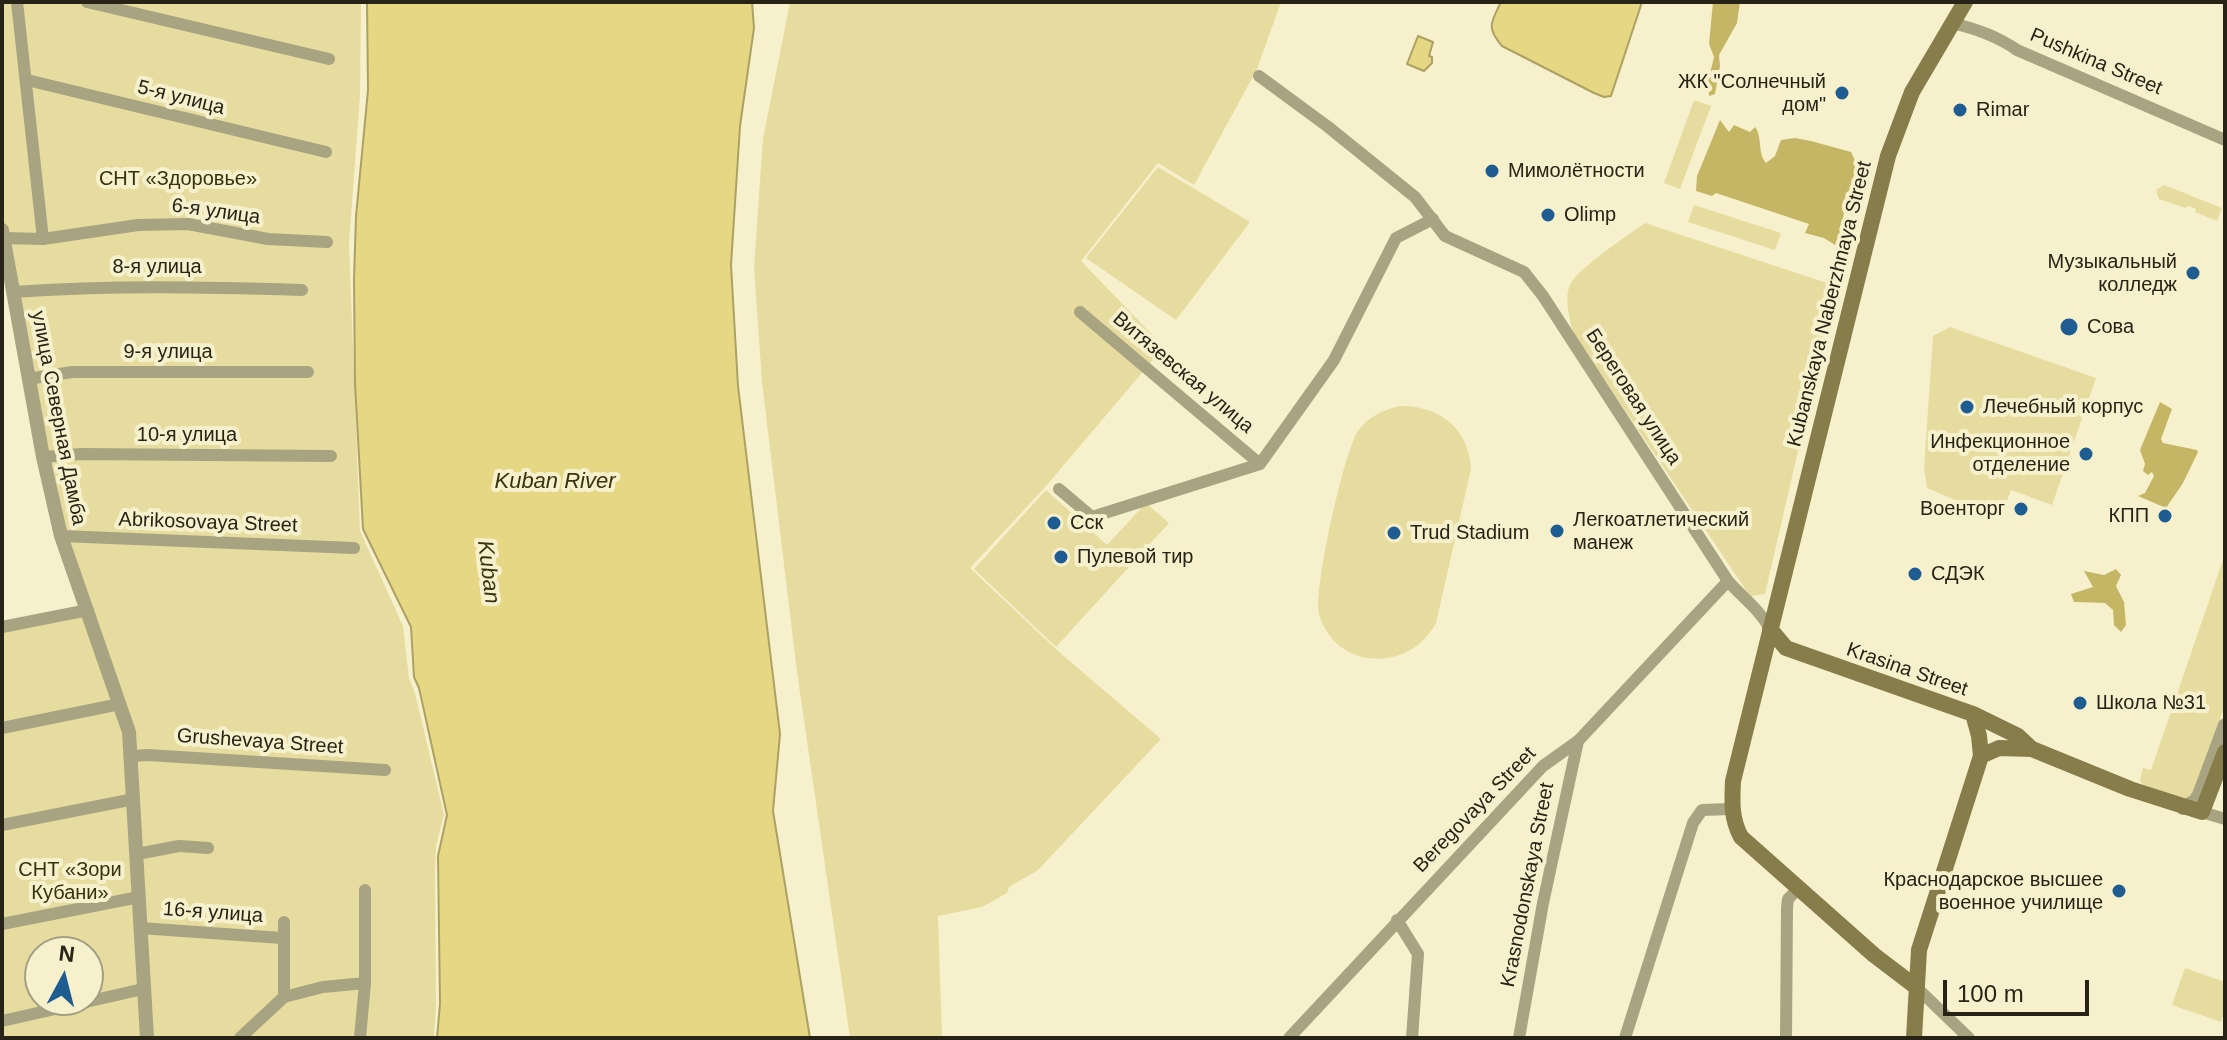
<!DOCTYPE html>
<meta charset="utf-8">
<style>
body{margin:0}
#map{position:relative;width:2227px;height:1040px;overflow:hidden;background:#f6f1cc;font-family:Helvetica,sans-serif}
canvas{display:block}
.frame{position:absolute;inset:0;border:4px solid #272417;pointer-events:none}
.north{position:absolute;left:24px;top:936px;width:80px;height:80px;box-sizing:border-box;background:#f6f1cc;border:2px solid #a39f84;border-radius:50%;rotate:7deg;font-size:22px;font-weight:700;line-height:32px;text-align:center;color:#272417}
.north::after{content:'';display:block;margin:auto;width:28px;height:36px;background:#1f5c92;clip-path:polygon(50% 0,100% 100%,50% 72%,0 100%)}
.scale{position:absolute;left:1943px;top:980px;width:146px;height:36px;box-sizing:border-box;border:4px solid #272417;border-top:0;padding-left:10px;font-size:24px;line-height:28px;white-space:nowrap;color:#272417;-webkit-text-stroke:6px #f6f1cc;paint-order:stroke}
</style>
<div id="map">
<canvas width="2227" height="1040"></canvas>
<div class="frame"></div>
<div class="north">N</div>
<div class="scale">100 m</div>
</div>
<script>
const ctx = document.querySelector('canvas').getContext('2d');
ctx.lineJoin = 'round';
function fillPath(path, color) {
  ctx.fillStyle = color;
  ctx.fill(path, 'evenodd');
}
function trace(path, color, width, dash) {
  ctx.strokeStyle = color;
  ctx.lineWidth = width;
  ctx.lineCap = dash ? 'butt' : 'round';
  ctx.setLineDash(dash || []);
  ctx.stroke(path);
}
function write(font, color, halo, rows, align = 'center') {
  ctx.font = font + ' Helvetica,sans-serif';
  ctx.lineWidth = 8;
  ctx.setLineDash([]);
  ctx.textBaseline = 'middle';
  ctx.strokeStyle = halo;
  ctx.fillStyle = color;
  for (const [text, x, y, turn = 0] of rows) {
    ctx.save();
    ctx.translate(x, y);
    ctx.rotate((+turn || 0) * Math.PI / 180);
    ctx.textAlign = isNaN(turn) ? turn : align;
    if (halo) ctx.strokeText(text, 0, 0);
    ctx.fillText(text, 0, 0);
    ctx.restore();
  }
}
fillPath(new Path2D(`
 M 2,2 L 361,2 L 360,96 L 349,243 L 360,531 L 403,626 L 409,678 L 415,693 L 444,815 L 436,846 L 435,875 L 436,1002 L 434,1038 L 2,1038 L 2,628 L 87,610 L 61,536 L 2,230 ZM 40,952 L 88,952 L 88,1000 L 40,1000 Z
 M 790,2 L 1281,2 L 1257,69 L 1194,185 L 1158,163 L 1081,261 L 1164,347 L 1046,486 L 970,568 L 1059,652 L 1161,739 L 1038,870 L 1009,887 L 1007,893 L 982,907 L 938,916 L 942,1038 L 850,1038 L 797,672 L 762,382 L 754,267 L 763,139 Z
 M 1694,100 L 1711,106 L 1680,189 L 1664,183 Z
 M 1158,167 L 1250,222 L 1176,320 L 1086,258 Z
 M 2164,185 L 2222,208 L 2217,221 L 2195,212 L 2196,209 L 2189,206 L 2185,208 L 2159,199 L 2156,190 Z
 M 1694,205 L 1781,233 L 1775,250 L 1688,222 Z
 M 1645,223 L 1836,286 L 1765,594 L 1750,596 L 1573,333 C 1570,319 1563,297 1571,283 C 1581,266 1627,236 1645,223 Z
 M 1950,327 L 2096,378 L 2052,505 L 2011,490 L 2000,519 L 1927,488 L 1924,468 L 1933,336 Z
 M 1399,406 C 1439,405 1469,428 1471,469 L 1436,623 C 1410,673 1335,671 1319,614 C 1313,591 1344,451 1358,431 C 1368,417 1383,410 1399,406 Z
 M 1046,490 L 1107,545 L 1146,503 L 1169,523 L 1056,647 L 974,569 Z
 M 2225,554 L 2225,705 L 2193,795 L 2186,799 L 2143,785 L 2140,781 L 2143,768 L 2151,770 Z
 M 2185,968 L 2225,982 L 2225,1009 L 2221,1022 L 2172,1005 Z`), '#e6dc9f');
fillPath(new Path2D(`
 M 1713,2 L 1740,2 L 1737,23 L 1719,55 L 1720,66 L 1715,94 L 1709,96 L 1708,82 L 1714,57 L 1709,44 Z
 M 1720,120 L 1729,132 L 1734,125 L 1750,132 L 1755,127 C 1763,138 1757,153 1766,163 L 1775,156 L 1781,140 L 1795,138 L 1811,141 L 1851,152 L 1859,168 L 1856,184 L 1847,194 L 1843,219 L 1846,243 L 1843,250 L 1824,238 L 1805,233 L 1809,224 L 1716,193 L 1712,196 L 1696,191 L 1697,176 Z
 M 2160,402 L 2172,409 L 2161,439 L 2163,443 L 2197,450 L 2198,452 L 2183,483 L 2166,508 L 2138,496 L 2145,493 L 2154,476 L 2152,472 L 2148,475 L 2143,471 L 2145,464 L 2140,450 Z
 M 2116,569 L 2121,575 L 2116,586 L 2124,602 L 2126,625 L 2121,632 L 2114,625 L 2113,610 L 2105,603 L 2074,602 L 2071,594 L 2093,587 L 2084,571 L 2104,575 Z`), '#c5b665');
const water = new Path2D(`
 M 367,2 L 752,2 L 754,28 L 740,126 L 731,265 L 738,386 L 780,734 L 773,811 L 810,1038 L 437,1038 L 440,1004 L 438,856 L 447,815 L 419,688 L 414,677 L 411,627 L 363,529 L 355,384 L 354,279 L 356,216 L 368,90 Z
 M 1501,2 L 1642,2 L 1611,96 L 1604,97 L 1594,93 L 1502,46 C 1486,28 1491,22 1501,2 Z
 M 1418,36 L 1433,42 L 1429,56 L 1432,57 L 1432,63 L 1424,71 L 1407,64 Z`);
fillPath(water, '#e5d784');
trace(water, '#aca163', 2);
trace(new Path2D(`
 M 17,2 L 43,239
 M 87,2 L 329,59
 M 1951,23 C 1974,28 1997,36 2017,50 L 2225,140
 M 1259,76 L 1327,126 L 1415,197 L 1445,236 L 1524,272 L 1543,296 L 1728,581 C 1743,598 1760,610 1770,629
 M 27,80 L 326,152
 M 3,238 L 43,239 L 138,225 L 188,224 L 268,239 L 327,242
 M 13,292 C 110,285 205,287 302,290
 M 1080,312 L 1260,464
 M 28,379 L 72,372 L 308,372
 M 43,457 L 81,454 L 331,456
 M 1059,489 L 1092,517 L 1260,464 L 1334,360 L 1396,238 L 1433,219
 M 61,536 L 354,548
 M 2,627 L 88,610
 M 2,728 L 120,704
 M 132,756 L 148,755 L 385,770
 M 2202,812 L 2225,819
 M 2,825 L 134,799
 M 137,854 L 179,846 L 208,848
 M 1397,920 L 1418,954 L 1412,1038
 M 2,924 L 139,897
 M 140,928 L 282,938
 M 1916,987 L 1969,1038
 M 284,997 L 323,987 L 365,983
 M 2,1021 L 143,989
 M 240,1038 L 284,997 L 284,922
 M 360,1038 L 365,983 L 365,890
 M 1289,1038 L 1543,766 L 1578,741 L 1728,581
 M 1519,1038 L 1543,903 L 1578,741
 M 1625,1038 L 1693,823 L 1702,810 L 1731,809
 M 1786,1038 L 1787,908 L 1788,899 L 1799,888`), '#a8a381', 12);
trace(new Path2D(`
 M 2,230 L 43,457 L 61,536 L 129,732 L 147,1038
 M 2183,808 L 2195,801 L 2199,795 L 2225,725`), '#a8a381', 14);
trace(new Path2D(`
 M 1770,629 L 1786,648 L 1973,714 L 2018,736 L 2032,749
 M 1981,756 L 1999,748 L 2032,749 L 2130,789 L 2202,812 L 2225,752
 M 1916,987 L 1874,955 L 1741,837 C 1731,818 1732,802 1733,781 L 1888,156 L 1912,92 L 1965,2
 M 1914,1038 L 1919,950 L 1981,756 L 1979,736 L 1973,714`), '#867d4a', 16);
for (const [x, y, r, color] of [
 [1842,93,8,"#1f5c92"],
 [1960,110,8,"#1f5c92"],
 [1492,171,8,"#1f5c92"],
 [1548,215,8,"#1f5c92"],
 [2193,273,8,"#1f5c92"],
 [2069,327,10,"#1f5c92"],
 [1967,407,8,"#1f5c92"],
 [2086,454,8,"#1f5c92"],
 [2021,509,8,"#1f5c92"],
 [2165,516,8,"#1f5c92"],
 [1054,523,8,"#1f5c92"],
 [1557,531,8,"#1f5c92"],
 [1394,533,8,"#1f5c92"],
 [1061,557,8,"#1f5c92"],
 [1915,574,8,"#1f5c92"],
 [2080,703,8,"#1f5c92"],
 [2119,891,8,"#1f5c92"]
]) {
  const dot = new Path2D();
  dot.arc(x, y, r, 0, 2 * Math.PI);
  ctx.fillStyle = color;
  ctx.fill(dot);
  trace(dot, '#f6f1cc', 3);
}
write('20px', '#272417', '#f6f1cc', [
 ["Pushkina Street",2096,62,23],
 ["5-я улица",181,98,14],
 ["6-я улица",216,212,8],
 ["8-я улица",157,267],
 ["Kubanskaya Naberzhnaya Street",1830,304,-76],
 ["9-я улица",168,352],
 ["Витязевская улица",1183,373,40],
 ["Береговая улица",1633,397,57],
 ["улица Северная Дамба",58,418,79],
 ["10-я улица",187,435],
 ["Abrikosovaya Street",208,523,2],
 ["Krasina Street",1907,670,19],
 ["Grushevaya Street",260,742,4],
 ["Beregovaya Street",1475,810,-46],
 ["Krasnodonskaya Street",1528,885,-79],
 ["16-я улица",213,913,4]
]);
write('20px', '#272417', '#f6f1cc', [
 ["ЖК \"Солнечный",1826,82,"right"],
 ["дом\"",1826,105,"right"],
 ["Rimar",1976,110],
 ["Мимолётности",1508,171],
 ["Olimp",1564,215],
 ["Музыкальный",2177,262,"right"],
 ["колледж",2177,285,"right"],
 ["Сова",2087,327],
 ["Лечебный корпус",1983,407],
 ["Инфекционное",2070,442,"right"],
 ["отделение",2070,465,"right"],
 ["Военторг",2005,509,"right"],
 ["КПП",2149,516,"right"],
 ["Легкоатлетический",1573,520],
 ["манеж",1573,543],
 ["Сск",1070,523],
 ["Trud Stadium",1410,533],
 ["Пулевой тир",1077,557],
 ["СДЭК",1931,574],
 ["Школа №31",2096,703],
 ["Краснодарское высшее",2103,880,"right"],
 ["военное училище",2103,903,"right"]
], 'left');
write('20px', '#37310d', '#f6f1cc', [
 ["СНТ «Здоровье»",178,179],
 ["СНТ «Зори",70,870],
 ["Кубани»",70,893]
]);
write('italic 22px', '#39330e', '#f6f1cc', [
 ["Kuban River",555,482],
 ["Kuban",488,572,83]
]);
</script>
